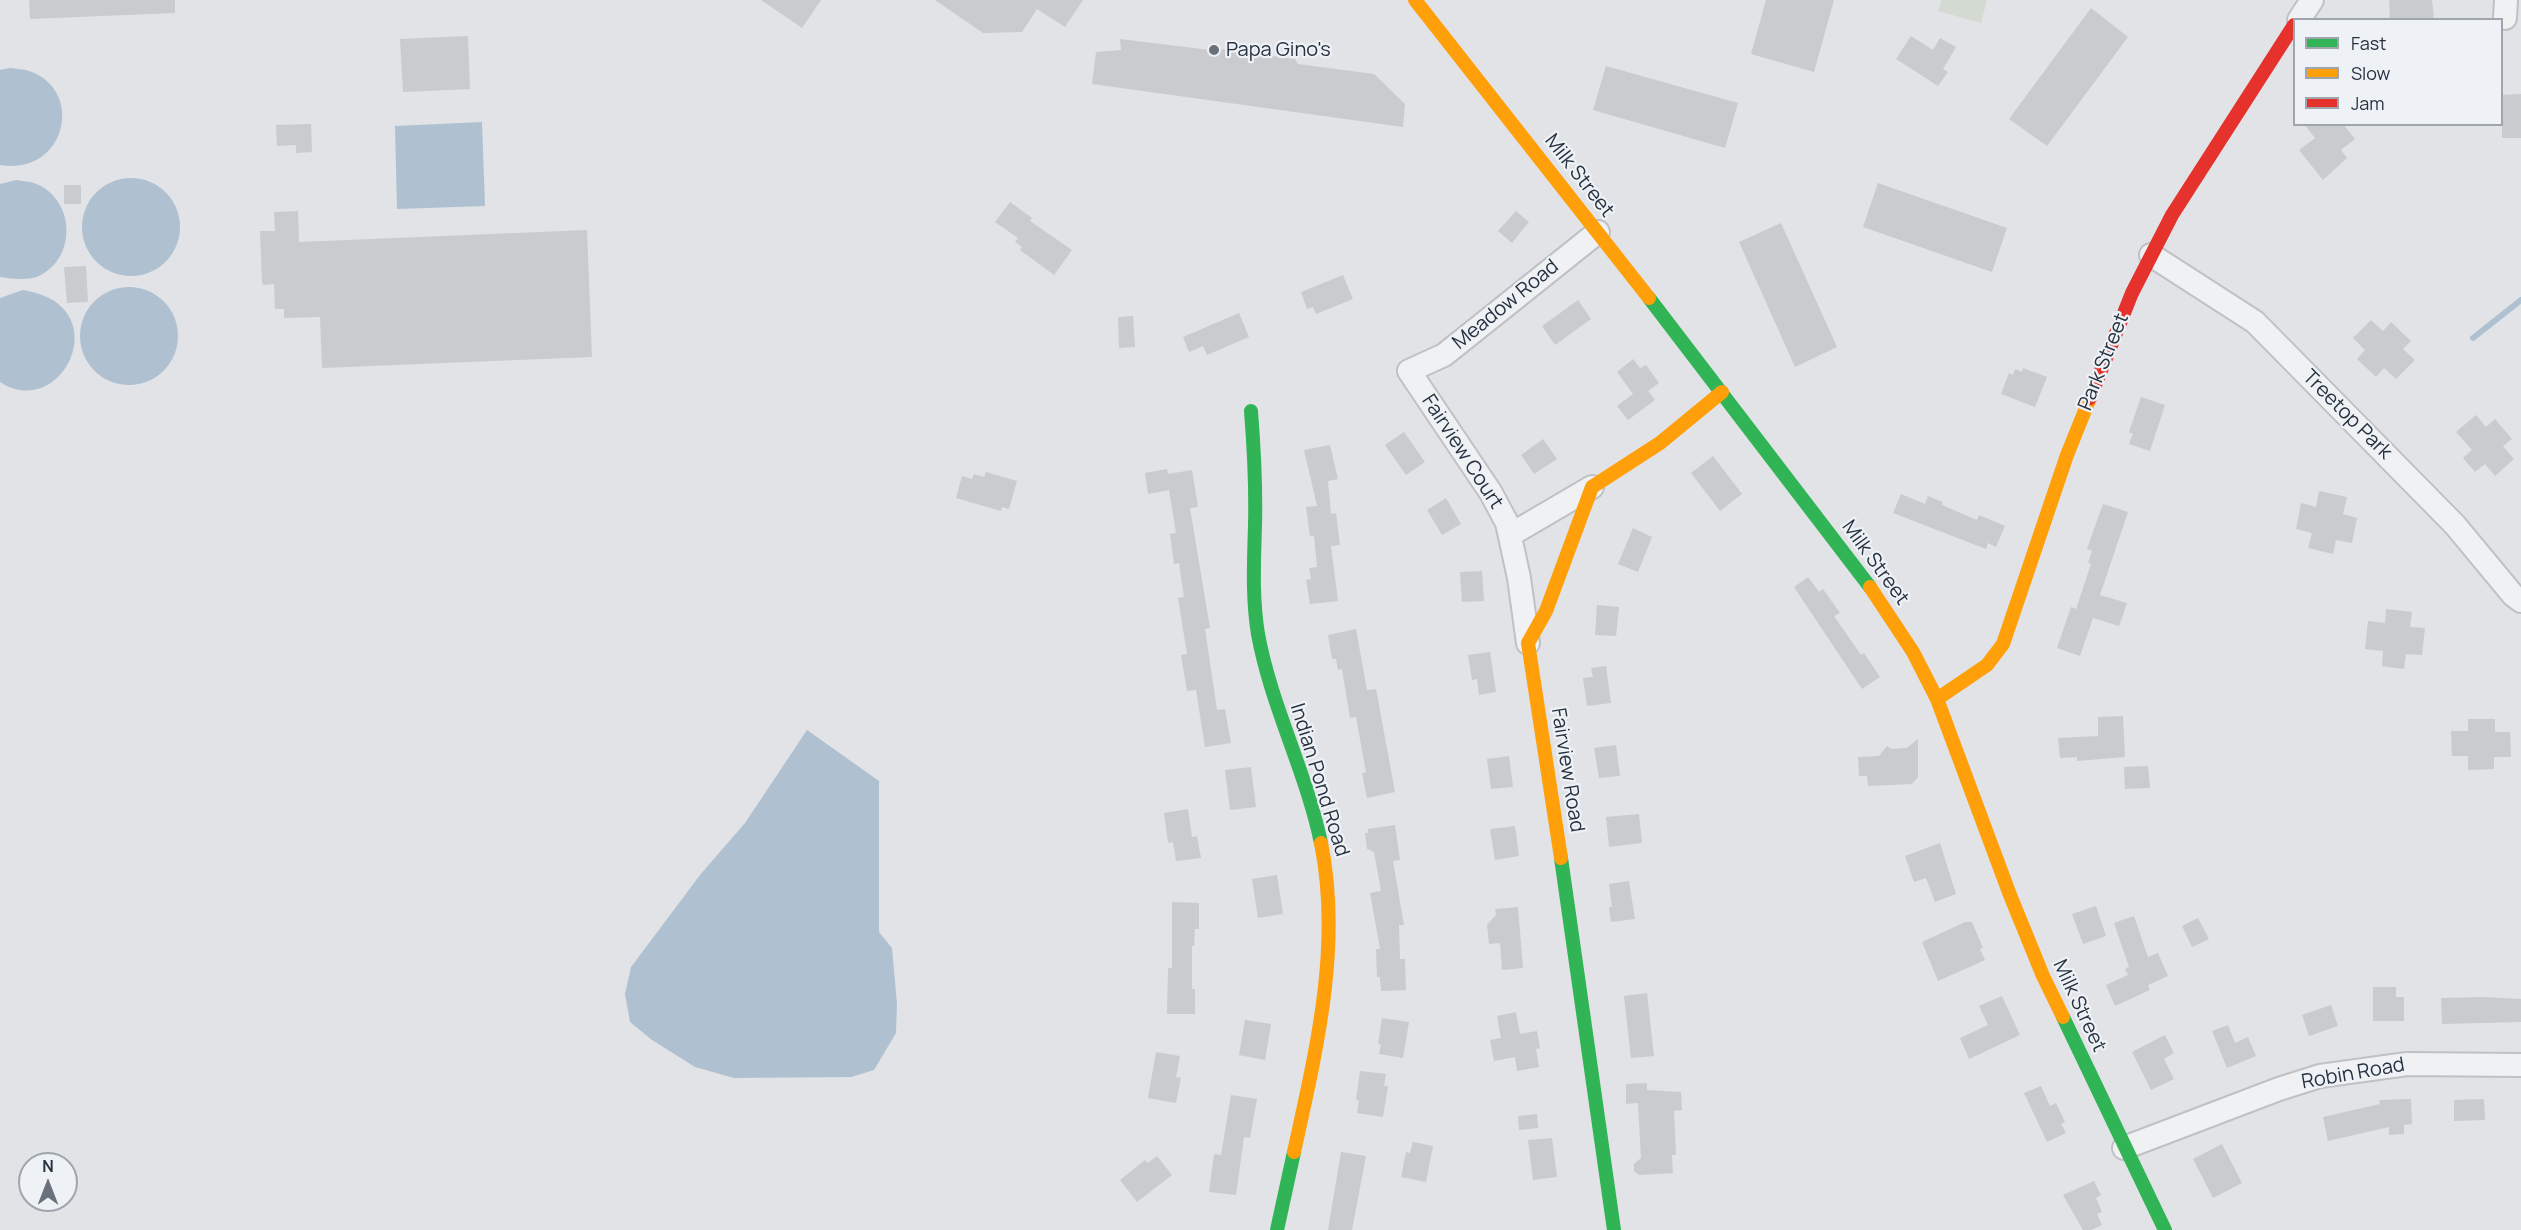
<!DOCTYPE html>
<style>
body{margin:0}
#map{position:relative;width:2521px;height:1230px;overflow:hidden;background:#e1e3e6;font-family:Manrope,sans-serif}
canvas{display:block}
.legend{position:absolute;left:2293px;top:18px;width:210px;height:108px;box-sizing:border-box;background:#eef2f6;border:2px solid #9fa5ad;margin:0;padding:8px 10px;list-style:none;font-size:18px;color:#28323f}
.legend li{display:flex;align-items:center;gap:12px;height:30px}
.legend b{width:30px;border:2px solid #9fa5ad}
.north{position:absolute;left:18px;top:1152px;width:60px;height:60px;box-sizing:border-box;background:#eef2f6;border:2px solid #9fa5ad;border-radius:50%;rotate:0deg;font-size:16px;font-weight:700;line-height:24px;text-align:center;color:#28323f}
.north::after{content:'';display:block;margin:auto;width:21px;height:27px;background:#697079;clip-path:polygon(50% 0,100% 100%,50% 72%,0 100%)}
</style>
<div id="map">
<canvas width="2521" height="1230"></canvas>
<ul class="legend">
<li><b style="height:8px;background:#30b455"></b>Fast</li>
<li><b style="height:8px;background:#ff9f0a"></b>Slow</li>
<li><b style="height:8px;background:#e5322d"></b>Jam</li>
</ul>
<div class="north">N</div>
</div>
<script>
const ctx = document.querySelector('canvas').getContext('2d');
ctx.lineJoin = 'round';
function fillPath(path, color) {
  ctx.fillStyle = color;
  ctx.fill(path, 'evenodd');
}
function trace(path, color, width, dash) {
  ctx.strokeStyle = color;
  ctx.lineWidth = width;
  ctx.lineCap = dash ? 'butt' : 'round';
  ctx.setLineDash(dash || []);
  ctx.stroke(path);
}
function write(font, color, halo, rows, align = 'center') {
  ctx.font = font + ' Manrope,sans-serif';
  ctx.lineWidth = 4.5;
  ctx.setLineDash([]);
  ctx.textBaseline = 'middle';
  ctx.strokeStyle = halo;
  ctx.fillStyle = color;
  for (const [text, x, y, turn = 0] of rows) {
    ctx.save();
    ctx.translate(x, y);
    ctx.rotate((+turn || 0) * Math.PI / 180);
    ctx.textAlign = isNaN(turn) ? turn : align;
    if (halo) ctx.strokeText(text, 0, 0);
    ctx.fillText(text, 0, 0);
    ctx.restore();
  }
}
fillPath(new Path2D(`
 M 1942,0 L 1987,0 L 1981,23 L 1938,11 Z`), '#d2dad1');
fillPath(new Path2D(`
 M 10,68 C 16,69 23,69 29,71 C 85,89 67,176 0,165 L 0,70 Z
 M 482,122 L 485,206 L 397,209 L 395,126 Z
 M82 227a49 49 0 1 1 98 0a49 49 0 1 1-98 0Z
 M 16,180 C 21,181 28,181 34,183 C 74,197 78,255 41,275 C 28,281 14,279 0,277 L 0,184 Z
 M80 336a49 49 0 1 1 98 0a49 49 0 1 1-98 0Z
 M 23,290 C 120,305 62,423 0,382 L 0,298 Z
 M 807,730 L 879,781 L 879,932 L 892,948 L 897,1004 L 896,1033 L 874,1070 L 851,1077 L 734,1078 L 695,1067 L 652,1040 L 630,1022 L 625,994 L 631,967 L 700,875 L 745,823 Z`), '#afc1d1');
trace(new Path2D(`
 M 2473,338 L 2521,300`), '#afc1d1', 6);
fillPath(new Path2D(`
 M 29,0 L 175,0 L 175,13 L 30,19 Z
 M 761,0 L 821,0 L 802,28 Z
 M 935,0 L 1083,0 L 1065,27 L 1037,9 L 1022,32 L 983,33 Z
 M 1766,0 L 1834,0 L 1814,72 L 1751,54 Z
 M 2389,0 L 2432,0 L 2434,20 L 2390,20 Z
 M 2091,8 L 2128,37 L 2047,146 L 2009,119 Z
 M 468,36 L 470,89 L 403,92 L 400,39 Z
 M 1911,36 L 1933,50 L 1940,38 L 1956,47 L 1943,69 L 1948,72 L 1938,86 L 1896,59 Z
 M 1120,39 L 1218,51 L 1223,49 L 1295,59 L 1298,64 L 1374,74 L 1405,104 L 1403,127 L 1092,84 L 1096,52 L 1121,50 Z
 M 1606,66 L 1738,103 L 1725,148 L 1593,110 Z
 M 2521,94 L 2521,138 L 2502,138 L 2502,95 Z
 M 311,124 L 312,152 L 296,153 L 296,145 L 277,146 L 276,125 Z
 M 2304,124 L 2343,124 L 2355,139 L 2341,150 L 2347,158 L 2323,180 L 2299,150 L 2315,138 Z
 M 1878,183 L 2007,228 L 1992,272 L 1863,227 Z
 M 64,185 L 81,185 L 81,204 L 64,204 Z
 M 1010,202 L 1032,218 L 1030,221 L 1072,250 L 1054,275 L 1020,250 L 1022,247 L 1015,242 L 1018,238 L 995,222 Z
 M 298,211 L 299,242 L 587,230 L 592,357 L 322,368 L 320,317 L 284,318 L 284,309 L 275,309 L 274,284 L 263,285 L 262,282 L 260,231 L 275,231 L 274,212 Z
 M 1516,211 L 1529,222 L 1512,243 L 1498,231 Z
 M 1781,223 L 1837,347 L 1795,367 L 1739,242 Z
 M 86,266 L 88,302 L 67,303 L 64,267 Z
 M 1343,275 L 1353,299 L 1316,314 L 1313,307 L 1307,309 L 1301,292 Z
 M 1578,300 L 1591,319 L 1555,345 L 1542,326 Z
 M 1239,313 L 1249,337 L 1207,355 L 1203,346 L 1189,352 L 1183,337 Z
 M 1133,316 L 1135,347 L 1119,348 L 1118,317 Z
 M 2371,320 L 2383,331 L 2391,322 L 2411,341 L 2403,349 L 2415,360 L 2396,379 L 2384,368 L 2376,377 L 2357,359 L 2365,350 L 2353,338 Z
 M 1633,359 L 1640,368 L 1646,365 L 1659,383 L 1648,391 L 1655,400 L 1628,420 L 1617,406 L 1633,394 L 1617,372 Z
 M 2023,368 L 2047,377 L 2035,407 L 2001,394 L 2009,373 L 2013,375 L 2015,369 L 2022,372 Z
 M 2141,397 L 2165,405 L 2150,451 L 2129,444 L 2133,434 L 2129,432 Z
 M 2476,415 L 2486,427 L 2495,419 L 2512,439 L 2503,446 L 2514,459 L 2495,476 L 2485,464 L 2475,472 L 2463,458 L 2472,450 L 2456,432 Z
 M 1404,432 L 1425,462 L 1406,475 L 1385,445 Z
 M 1543,439 L 1557,459 L 1534,474 L 1521,455 Z
 M 1330,445 L 1338,479 L 1328,481 L 1331,514 L 1336,513 L 1340,545 L 1331,546 L 1338,601 L 1310,604 L 1306,580 L 1311,579 L 1309,568 L 1317,567 L 1314,536 L 1310,536 L 1306,507 L 1317,506 L 1304,450 Z
 M 1713,456 L 1742,494 L 1720,511 L 1691,473 Z
 M 1167,469 L 1168,474 L 1192,470 L 1198,507 L 1190,508 L 1210,628 L 1205,629 L 1217,710 L 1225,709 L 1231,743 L 1205,747 L 1196,690 L 1187,691 L 1181,655 L 1187,654 L 1178,598 L 1184,597 L 1179,563 L 1174,564 L 1170,534 L 1176,533 L 1169,490 L 1148,494 L 1145,473 Z
 M 986,472 L 1017,481 L 1009,509 L 1002,507 L 1001,511 L 956,498 L 962,476 L 972,479 L 974,474 L 984,477 Z
 M 2319,491 L 2347,497 L 2343,514 L 2357,518 L 2352,543 L 2336,540 L 2333,554 L 2308,548 L 2312,533 L 2296,529 L 2301,503 L 2316,507 Z
 M 1901,494 L 1925,504 L 1928,496 L 1943,502 L 1942,505 L 1977,520 L 1979,515 L 2005,526 L 1996,547 L 1988,543 L 1986,549 L 1893,513 Z
 M 1446,498 L 1461,524 L 1442,535 L 1427,510 Z
 M 2103,504 L 2128,512 L 2100,595 L 2127,603 L 2119,626 L 2093,618 L 2080,656 L 2057,648 L 2071,607 L 2076,609 L 2091,564 L 2088,563 L 2092,551 L 2087,549 Z
 M 1633,528 L 1652,537 L 1638,572 L 1618,564 Z
 M 1482,571 L 1484,601 L 1462,602 L 1460,572 Z
 M 1808,577 L 1819,592 L 1823,589 L 1840,613 L 1834,616 L 1861,655 L 1864,653 L 1880,677 L 1862,689 L 1794,587 Z
 M 1597,605 L 1619,607 L 1616,636 L 1595,635 Z
 M 2386,609 L 2412,612 L 2410,627 L 2425,628 L 2422,655 L 2406,654 L 2404,669 L 2382,666 L 2383,651 L 2365,649 L 2368,621 L 2385,623 Z
 M 1356,629 L 1367,690 L 1376,689 L 1395,792 L 1367,798 L 1362,773 L 1366,772 L 1356,717 L 1350,718 L 1342,669 L 1338,670 L 1336,659 L 1332,659 L 1328,635 Z
 M 1490,652 L 1496,692 L 1479,695 L 1477,679 L 1472,680 L 1468,655 Z
 M 1606,666 L 1611,703 L 1587,706 L 1583,678 L 1593,677 L 1591,668 Z
 M 2123,716 L 2125,757 L 2077,761 L 2077,757 L 2060,758 L 2058,738 L 2098,736 L 2098,717 Z
 M 2468,719 L 2495,719 L 2495,732 L 2510,732 L 2511,757 L 2494,757 L 2494,769 L 2468,770 L 2468,756 L 2452,756 L 2451,731 L 2468,731 Z
 M 1918,739 L 1918,777 L 1912,784 L 1868,786 L 1867,776 L 1859,776 L 1858,757 L 1879,756 L 1887,746 L 1891,749 L 1907,748 Z
 M 1616,745 L 1620,776 L 1599,778 L 1594,748 Z
 M 1509,756 L 1513,787 L 1491,789 L 1487,759 Z
 M 2148,766 L 2150,788 L 2125,789 L 2124,767 Z
 M 1251,767 L 1256,807 L 1230,810 L 1225,770 Z
 M 1188,809 L 1192,837 L 1197,836 L 1201,858 L 1176,861 L 1173,842 L 1168,843 L 1164,813 Z
 M 1639,814 L 1642,843 L 1609,847 L 1606,817 Z
 M 1395,825 L 1400,860 L 1393,861 L 1404,925 L 1399,925 L 1400,959 L 1405,959 L 1406,990 L 1381,991 L 1380,977 L 1377,977 L 1376,949 L 1380,949 L 1370,893 L 1381,891 L 1374,852 L 1367,849 L 1365,833 L 1368,833 L 1368,829 Z
 M 1515,826 L 1519,856 L 1495,860 L 1490,829 Z
 M 1940,843 L 1956,894 L 1935,902 L 1926,878 L 1914,882 L 1905,856 Z
 M 1277,875 L 1283,914 L 1258,918 L 1252,879 Z
 M 1629,881 L 1635,919 L 1611,922 L 1609,907 L 1612,907 L 1609,884 Z
 M 1172,902 L 1199,903 L 1199,929 L 1195,929 L 1194,946 L 1192,946 L 1192,989 L 1195,989 L 1195,1014 L 1167,1014 L 1168,968 L 1172,968 Z
 M 2096,906 L 2106,936 L 2083,944 L 2072,914 Z
 M 1518,907 L 1523,968 L 1502,970 L 1500,943 L 1489,944 L 1487,925 L 1496,915 L 1495,909 Z
 M 2134,916 L 2148,957 L 2158,953 L 2168,976 L 2148,985 L 2150,990 L 2115,1006 L 2106,985 L 2128,975 L 2125,969 L 2129,967 L 2114,923 Z
 M 2198,918 L 2209,939 L 2192,947 L 2182,926 Z
 M 1965,922 L 1972,922 L 1983,948 L 1980,949 L 1985,960 L 1938,981 L 1922,942 Z
 M 2373,987 L 2396,987 L 2396,997 L 2404,997 L 2404,1021 L 2373,1021 Z
 M 1647,993 L 1654,1056 L 1631,1058 L 1624,996 Z
 M 2002,996 L 2020,1035 L 1969,1059 L 1960,1038 L 1988,1025 L 1979,1006 Z
 M 2484,997 L 2521,999 L 2521,1022 L 2442,1024 L 2441,998 Z
 M 2331,1005 L 2338,1026 L 2309,1036 L 2302,1015 Z
 M 1516,1012 L 1520,1034 L 1537,1031 L 1540,1048 L 1536,1049 L 1539,1067 L 1517,1071 L 1515,1057 L 1494,1061 L 1490,1040 L 1501,1038 L 1497,1016 Z
 M 1382,1018 L 1409,1022 L 1403,1058 L 1379,1054 L 1381,1044 L 1378,1044 Z
 M 1245,1020 L 1271,1024 L 1265,1060 L 1239,1055 Z
 M 2228,1025 L 2235,1043 L 2248,1037 L 2256,1056 L 2227,1068 L 2212,1031 Z
 M 2165,1035 L 2174,1053 L 2164,1059 L 2174,1079 L 2151,1090 L 2132,1052 Z
 M 1156,1052 L 1180,1056 L 1176,1077 L 1181,1078 L 1176,1103 L 1148,1098 Z
 M 1360,1071 L 1386,1074 L 1384,1086 L 1388,1086 L 1383,1117 L 1357,1113 L 1359,1100 L 1356,1100 Z
 M 1647,1083 L 1647,1090 L 1681,1092 L 1682,1110 L 1674,1111 L 1676,1155 L 1672,1155 L 1673,1173 L 1639,1175 L 1634,1171 L 1634,1164 L 1641,1158 L 1638,1103 L 1626,1104 L 1626,1084 Z
 M 2041,1086 L 2050,1106 L 2056,1103 L 2065,1122 L 2061,1124 L 2066,1133 L 2047,1142 L 2024,1093 Z
 M 1231,1095 L 1257,1099 L 1250,1138 L 1244,1137 L 1236,1195 L 1209,1192 L 1214,1154 L 1221,1155 Z
 M 2411,1099 L 2412,1124 L 2404,1125 L 2404,1134 L 2389,1135 L 2389,1127 L 2328,1141 L 2323,1117 L 2380,1104 L 2379,1100 Z
 M 2484,1099 L 2485,1120 L 2454,1121 L 2454,1100 Z
 M 1537,1114 L 1538,1128 L 1519,1130 L 1518,1116 Z
 M 1552,1138 L 1557,1177 L 1533,1180 L 1528,1140 Z
 M 1413,1142 L 1433,1146 L 1426,1182 L 1401,1177 L 1406,1152 L 1410,1153 Z
 M 2222,1144 L 2242,1183 L 2213,1198 L 2193,1159 Z
 M 1341,1152 L 1366,1156 L 1352,1230 L 1328,1230 Z
 M 1157,1156 L 1172,1175 L 1137,1202 L 1120,1180 L 1145,1160 L 1148,1163 Z
 M 2094,1181 L 2101,1195 L 2096,1198 L 2102,1212 L 2097,1214 L 2102,1225 L 2091,1230 L 2083,1230 L 2063,1195 Z`), '#c9cbce');
const street = new Path2D(`
 M 2505,18 L 2506,0
 M 2299,20 L 2312,0
 M 2151,255 L 2255,322 L 2455,525 L 2513,595 L 2521,601
 M 1510,535 L 1592,487
 M 1528,643 L 1519,578 L 1507,523 L 1491,493 L 1409,371 L 1444,355 L 1598,232
 M 2124,1148 L 2279,1089 L 2320,1076 L 2407,1064 L 2521,1065`);
trace(street, '#bfc1c4', 26);
trace(street, '#f0f1f2', 22);
trace(new Path2D(`
 M 1649,298 L 1870,587
 M 1251,411 C 1254,449 1256,487 1255,525 C 1254,561 1252,598 1258,634 C 1271,706 1306,771 1321,843
 M 1561,858 L 1614,1230
 M 2063,1017 L 2165,1230
 M 1277,1230 L 1294,1152`), '#30b455', 14);
trace(new Path2D(`
 M 1415,0 L 1649,298
 M 1870,587 L 1913,652 L 1937,699 L 2010,895 L 2043,976 L 2063,1017
 M 1937,699 L 1987,665 L 2003,644 L 2067,455 L 2090,398
 M 1561,858 L 1528,643 L 1546,611 L 1592,487 L 1660,443 L 1722,392
 M 1294,1152 C 1316,1051 1342,946 1321,843`), '#ff9f0a', 14);
trace(new Path2D(`
 M 2090,398 L 2132,293 L 2172,215 L 2294,25`), '#e5322d', 14);
for (const [x, y, r, color] of [
 [1214,50,6,"#697079"]
]) {
  const dot = new Path2D();
  dot.arc(x, y, r, 0, 2 * Math.PI);
  ctx.fillStyle = color;
  ctx.fill(dot);
  trace(dot, '#eef2f6', 2);
}
write('20px', '#28323f', '#eef2f6', [
 ["Papa Gino's",1226,50]
], 'left');
write('20px', '#28323f', '#eef2f6', [
 ["Milk Street",1579,176,52],
 ["Meadow Road",1506,305,-39],
 ["Park Street",2104,362,-68],
 ["Treetop Park",2347,415,45],
 ["Fairview Court",1462,452,57],
 ["Milk Street",1875,563,54],
 ["Fairview Road",1567,770,81],
 ["Indian Pond Road",1319,780,73],
 ["Milk Street",2079,1006,65],
 ["Robin Road",2353,1074,-10]
]);
</script>
